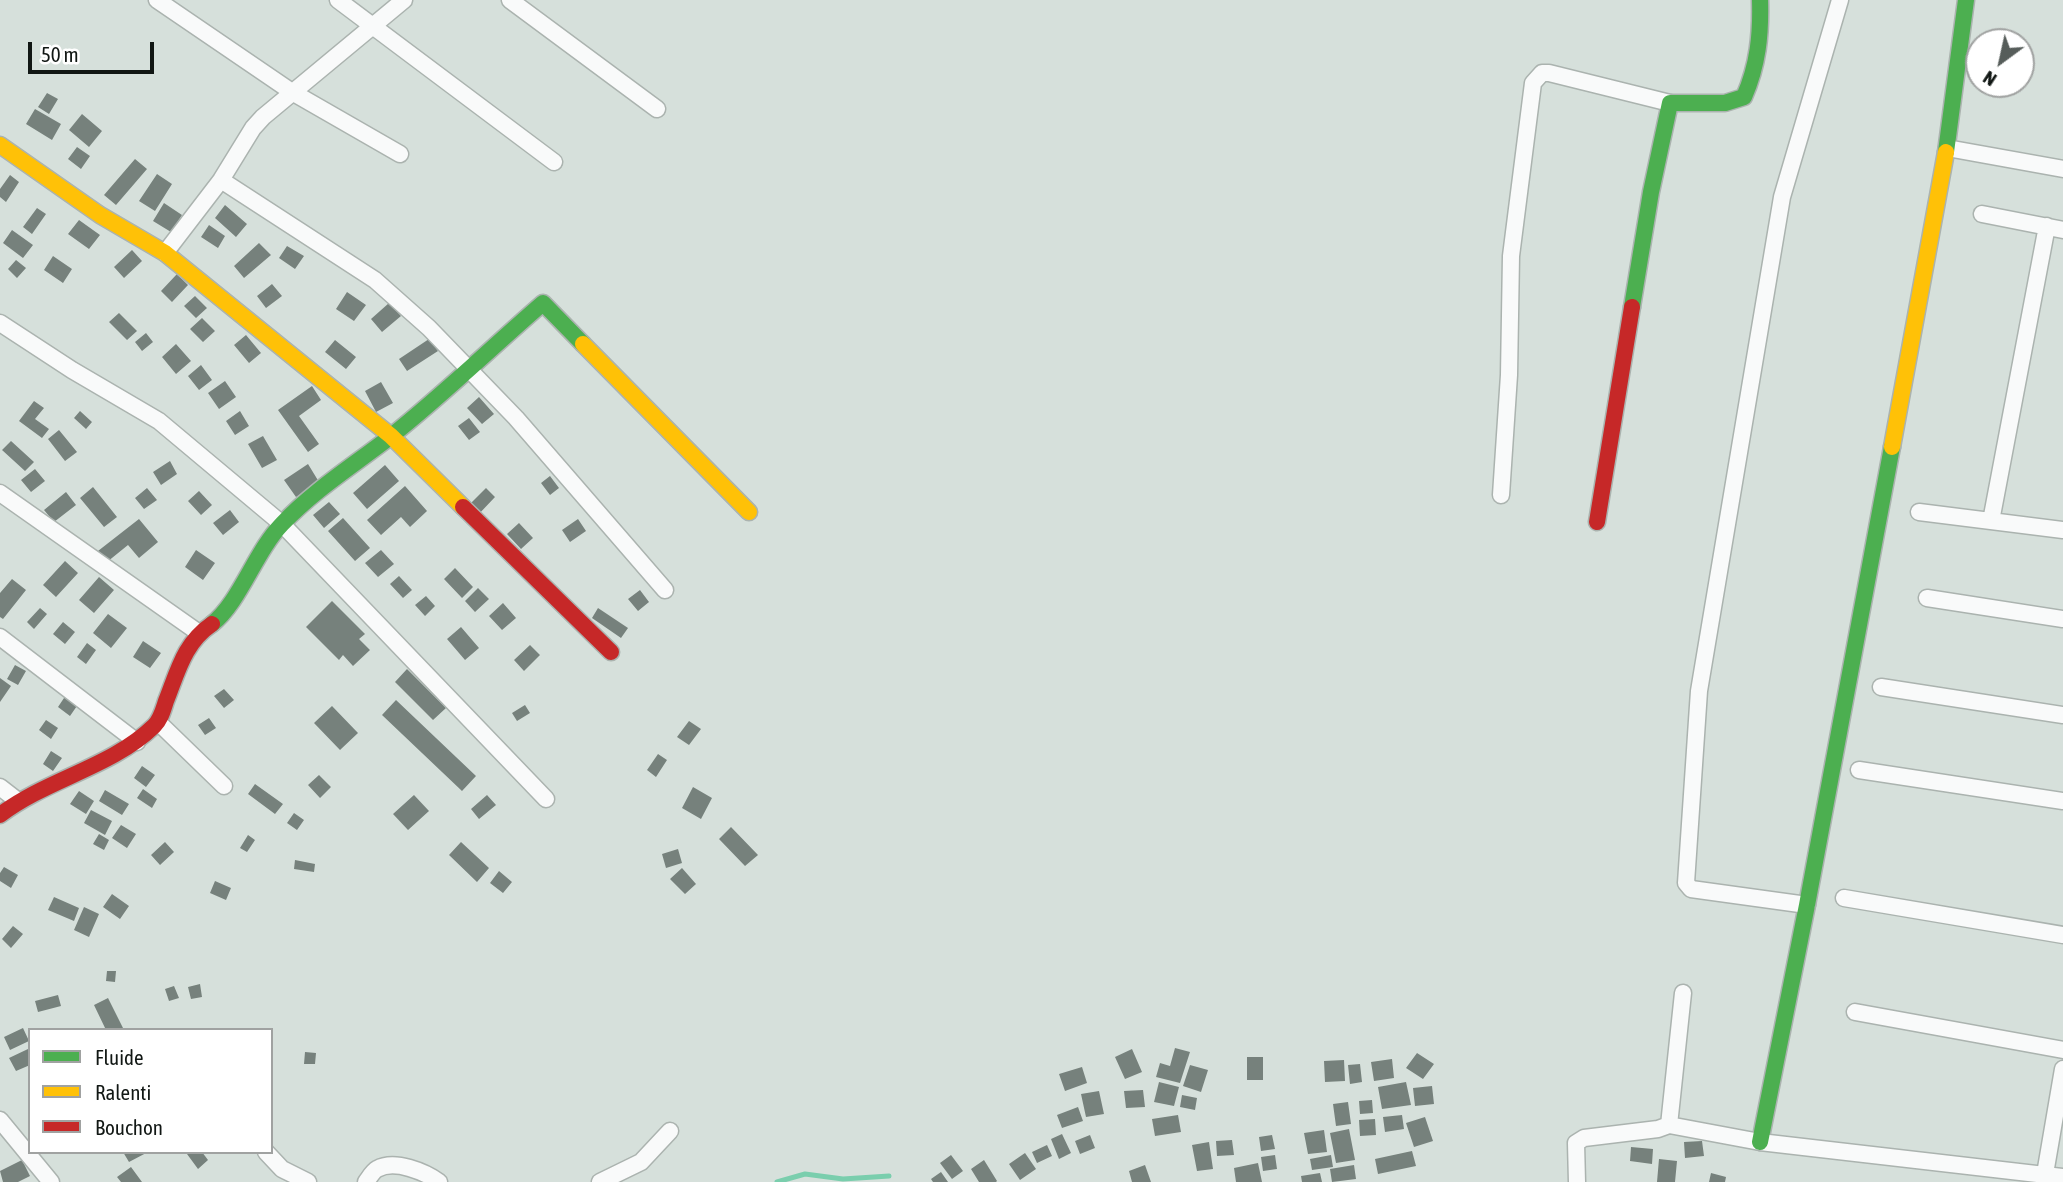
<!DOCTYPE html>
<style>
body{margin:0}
#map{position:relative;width:2063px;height:1182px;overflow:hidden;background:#d6e0db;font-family:"Asap Condensed",sans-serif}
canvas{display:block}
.legend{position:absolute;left:28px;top:1028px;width:245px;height:126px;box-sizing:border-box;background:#fff;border:2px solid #a0a2a1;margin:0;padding:9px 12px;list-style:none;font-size:21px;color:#111714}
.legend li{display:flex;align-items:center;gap:14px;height:35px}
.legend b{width:35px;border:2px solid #a0a2a1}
.north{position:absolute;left:1965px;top:28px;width:70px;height:70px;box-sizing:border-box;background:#fff;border:2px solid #a0a2a1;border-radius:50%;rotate:213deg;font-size:19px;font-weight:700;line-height:28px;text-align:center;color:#111714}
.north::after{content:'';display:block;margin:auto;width:24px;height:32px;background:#565d5a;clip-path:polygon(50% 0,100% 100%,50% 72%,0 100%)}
.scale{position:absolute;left:28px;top:42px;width:126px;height:32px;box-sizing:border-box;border:4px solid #111714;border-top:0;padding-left:9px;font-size:21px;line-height:24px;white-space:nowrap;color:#111714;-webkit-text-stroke:5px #fff;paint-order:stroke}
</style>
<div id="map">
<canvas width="2063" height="1182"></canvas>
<ul class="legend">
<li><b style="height:9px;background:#4caf50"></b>Fluide</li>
<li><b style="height:9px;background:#ffc107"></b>Ralenti</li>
<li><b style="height:9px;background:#c62828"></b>Bouchon</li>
</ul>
<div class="north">N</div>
<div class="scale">50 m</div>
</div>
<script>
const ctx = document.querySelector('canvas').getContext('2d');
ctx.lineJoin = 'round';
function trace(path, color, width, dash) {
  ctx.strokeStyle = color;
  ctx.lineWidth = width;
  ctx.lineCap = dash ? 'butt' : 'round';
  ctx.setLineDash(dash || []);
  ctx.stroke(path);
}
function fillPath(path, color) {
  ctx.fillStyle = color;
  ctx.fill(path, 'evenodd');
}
trace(new Path2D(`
 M 777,1182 L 805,1174 L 843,1179 L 889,1176`), '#7acead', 5);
fillPath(new Path2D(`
 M 47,93 L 58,99 L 49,114 L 38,107 Z
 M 35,109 L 61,124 L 52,140 L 26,124 Z
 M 82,114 L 102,131 L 89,147 L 69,130 Z
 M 77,147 L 90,156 L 81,169 L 68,159 Z
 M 135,159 L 147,169 L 116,205 L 104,195 Z
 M 157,174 L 172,184 L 155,211 L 139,201 Z
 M 10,175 L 19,182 L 6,202 L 0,197 L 0,189 Z
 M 164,203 L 182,215 L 171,232 L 153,221 Z
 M 225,205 L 247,224 L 236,237 L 215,218 Z
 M 37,208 L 46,214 L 32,234 L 23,227 Z
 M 79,220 L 100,235 L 89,249 L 68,234 Z
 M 209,225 L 225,236 L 218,248 L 201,237 Z
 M 12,230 L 33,245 L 23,258 L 3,243 Z
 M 259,243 L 271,255 L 244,278 L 234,266 Z
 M 287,246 L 304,256 L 295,269 L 279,258 Z
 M 132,250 L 142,261 L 124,278 L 114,267 Z
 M 53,256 L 72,269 L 63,283 L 44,270 Z
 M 16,260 L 26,268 L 17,278 L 8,269 Z
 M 177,274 L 188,285 L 172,302 L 161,291 Z
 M 272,284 L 282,296 L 266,308 L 257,296 Z
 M 347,292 L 366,305 L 354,321 L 336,309 Z
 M 195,296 L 207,308 L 196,318 L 184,306 Z
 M 389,303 L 401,316 L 382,332 L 371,319 Z
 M 119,313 L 137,331 L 127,340 L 109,322 Z
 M 202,318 L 215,331 L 203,342 L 190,329 Z
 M 146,333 L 153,342 L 142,351 L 135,342 Z
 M 246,335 L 261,353 L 249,363 L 234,345 Z
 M 429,339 L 438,351 L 407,371 L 399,359 Z
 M 335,340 L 356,357 L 346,369 L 325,352 Z
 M 176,344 L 191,361 L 176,374 L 162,357 Z
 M 201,365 L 212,380 L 199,390 L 188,376 Z
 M 225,381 L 236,397 L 219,409 L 208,393 Z
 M 381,382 L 393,403 L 376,412 L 365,391 Z
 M 312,386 L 321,400 L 299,416 L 319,444 L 308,452 L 278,410 Z
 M 479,397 L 494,414 L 482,424 L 467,408 Z
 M 34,401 L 44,408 L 35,419 L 49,429 L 42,438 L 19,421 Z
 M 80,411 L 92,422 L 86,429 L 74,418 Z
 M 240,411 L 249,426 L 235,435 L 226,421 Z
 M 469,418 L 480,432 L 469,440 L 458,426 Z
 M 59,430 L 77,452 L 65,461 L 48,439 Z
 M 263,436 L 277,460 L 262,468 L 248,444 Z
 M 11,441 L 34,462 L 25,471 L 2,450 Z
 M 170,461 L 177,474 L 161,485 L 153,472 Z
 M 308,464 L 319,482 L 296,497 L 284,480 Z
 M 385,465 L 399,481 L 367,509 L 353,493 Z
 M 35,469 L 45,481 L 31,492 L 21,480 Z
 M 550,476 L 559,488 L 550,495 L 541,483 Z
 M 405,486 L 427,511 L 410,527 L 401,517 L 381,535 L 367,520 Z
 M 93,487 L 117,517 L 104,527 L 80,498 Z
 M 147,488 L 157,500 L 144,509 L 135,498 Z
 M 486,488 L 495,497 L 477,516 L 468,506 Z
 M 199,491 L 212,505 L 201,515 L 188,501 Z
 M 66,492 L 76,505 L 54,522 L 44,510 Z
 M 329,502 L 340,514 L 324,528 L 313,515 Z
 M 230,510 L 239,522 L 223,535 L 213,523 Z
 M 343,518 L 370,548 L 355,561 L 328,531 Z
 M 139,519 L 158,542 L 139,558 L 128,545 L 107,562 L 98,551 Z
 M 578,519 L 586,531 L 570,542 L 562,530 Z
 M 519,523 L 533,538 L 521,549 L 507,534 Z
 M 196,550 L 215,563 L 203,580 L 185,567 Z
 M 381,550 L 394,564 L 378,577 L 365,563 Z
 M 65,561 L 78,573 L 56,597 L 43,585 Z
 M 455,568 L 473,587 L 462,598 L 444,579 Z
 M 399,576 L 412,590 L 403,598 L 390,584 Z
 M 99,577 L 114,590 L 94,613 L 79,600 Z
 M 12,579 L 26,590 L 3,619 L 0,617 L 0,593 Z
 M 478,588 L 489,599 L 475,612 L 465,601 Z
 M 640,590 L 649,602 L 638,611 L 628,599 Z
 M 426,596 L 435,606 L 425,616 L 415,605 Z
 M 332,601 L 365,634 L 359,639 L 370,650 L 353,666 L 343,655 L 339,660 L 306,627 Z
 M 503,603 L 516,618 L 502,630 L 489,616 Z
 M 40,608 L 47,614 L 34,629 L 27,622 Z
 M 598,608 L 628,628 L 621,638 L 592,618 Z
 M 108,614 L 127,628 L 111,648 L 93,633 Z
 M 63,622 L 75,632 L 65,644 L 53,634 Z
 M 461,627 L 479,648 L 465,660 L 447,639 Z
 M 143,641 L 161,653 L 150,668 L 133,657 Z
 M 87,643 L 96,650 L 86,664 L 77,657 Z
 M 530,645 L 540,655 L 524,671 L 514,660 Z
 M 15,665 L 26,671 L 18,685 L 7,679 Z
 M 407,669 L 446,708 L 433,720 L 395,682 Z
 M 0,678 L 11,686 L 0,702 Z
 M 224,689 L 234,700 L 224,708 L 214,696 Z
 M 66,695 L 79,703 L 70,716 L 58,707 Z
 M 396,700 L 476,776 L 462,791 L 382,715 Z
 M 525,705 L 530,713 L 517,721 L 512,713 Z
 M 332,706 L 358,733 L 340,750 L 314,723 Z
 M 209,718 L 216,728 L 205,735 L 198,725 Z
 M 46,720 L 58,728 L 51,739 L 39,730 Z
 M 689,721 L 701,729 L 689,745 L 677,737 Z
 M 51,751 L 62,758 L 53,771 L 43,764 Z
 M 658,754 L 667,760 L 656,777 L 647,770 Z
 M 142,766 L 155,775 L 146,787 L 134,778 Z
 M 319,775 L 331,787 L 320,798 L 308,785 Z
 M 255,784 L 283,804 L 275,814 L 248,794 Z
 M 693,787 L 712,798 L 701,819 L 682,808 Z
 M 143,789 L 157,799 L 152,808 L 137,798 Z
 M 105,790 L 129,804 L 122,815 L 99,801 Z
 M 79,791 L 94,801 L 86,814 L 70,804 Z
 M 414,795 L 429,811 L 408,830 L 393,814 Z
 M 487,795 L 496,805 L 479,819 L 471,809 Z
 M 91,810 L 112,821 L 105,835 L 84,823 Z
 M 294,813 L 304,820 L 297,830 L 287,823 Z
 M 121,825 L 136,834 L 127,848 L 112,838 Z
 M 731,827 L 758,855 L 745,866 L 719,839 Z
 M 99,834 L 109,840 L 104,850 L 93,844 Z
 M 248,835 L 255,840 L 247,852 L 240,848 Z
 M 165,842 L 174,852 L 160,865 L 151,855 Z
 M 461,842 L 489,868 L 477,882 L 449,855 Z
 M 678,849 L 682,863 L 666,868 L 662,854 Z
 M 295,860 L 315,864 L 314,872 L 294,869 Z
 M 4,867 L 18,875 L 11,888 L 0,881 L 0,873 Z
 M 682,868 L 696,884 L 685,894 L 670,879 Z
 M 499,871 L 512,882 L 503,893 L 490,883 Z
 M 215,881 L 231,888 L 226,900 L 210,893 Z
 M 112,894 L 129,906 L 120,919 L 103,907 Z
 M 54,897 L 79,908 L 74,921 L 48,910 Z
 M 84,907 L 99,914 L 89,937 L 74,930 Z
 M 13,926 L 23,934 L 11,948 L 2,939 Z
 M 107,971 L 116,971 L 115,982 L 106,981 Z
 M 200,984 L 202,997 L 191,999 L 188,987 Z
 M 174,986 L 179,998 L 169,1001 L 165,989 Z
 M 58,995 L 61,1006 L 38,1012 L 35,1001 Z
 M 108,998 L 124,1030 L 106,1030 L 94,1005 Z
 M 23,1028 L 29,1041 L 10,1050 L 4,1037 Z
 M 1175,1048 L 1190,1052 L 1180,1083 L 1156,1077 L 1160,1063 L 1170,1066 Z
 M 28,1049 L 30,1065 L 16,1071 L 9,1058 Z
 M 1132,1049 L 1142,1072 L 1125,1079 L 1115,1057 Z
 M 305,1052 L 316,1053 L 315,1064 L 304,1064 Z
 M 1417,1053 L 1434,1064 L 1423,1079 L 1406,1068 Z
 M 1247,1057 L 1263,1057 L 1263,1080 L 1247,1080 Z
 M 1392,1059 L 1394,1078 L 1374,1081 L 1371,1062 Z
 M 1344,1060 L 1345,1081 L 1325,1082 L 1324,1061 Z
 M 1360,1064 L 1362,1082 L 1350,1084 L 1348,1065 Z
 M 1190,1065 L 1208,1070 L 1201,1092 L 1183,1086 Z
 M 1082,1067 L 1087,1083 L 1065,1091 L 1059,1074 Z
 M 1159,1082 L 1179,1087 L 1174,1106 L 1154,1102 Z
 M 1406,1082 L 1411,1105 L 1382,1109 L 1378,1087 Z
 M 1432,1086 L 1434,1104 L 1415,1106 L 1413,1088 Z
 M 1143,1090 L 1145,1107 L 1126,1108 L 1124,1091 Z
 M 1099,1091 L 1104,1114 L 1086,1117 L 1081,1094 Z
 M 1182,1095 L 1197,1098 L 1195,1110 L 1180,1107 Z
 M 1372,1100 L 1373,1113 L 1360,1114 L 1359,1101 Z
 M 1348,1102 L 1351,1124 L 1336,1126 L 1333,1104 Z
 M 1078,1107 L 1083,1121 L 1062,1128 L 1057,1115 Z
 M 1178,1115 L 1181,1132 L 1155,1136 L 1152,1119 Z
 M 1402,1115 L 1404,1129 L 1385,1132 L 1383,1117 Z
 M 1425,1117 L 1433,1141 L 1414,1147 L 1406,1123 Z
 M 1375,1119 L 1376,1135 L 1360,1136 L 1359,1120 Z
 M 1349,1129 L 1355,1160 L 1336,1163 L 1330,1133 Z
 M 1324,1130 L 1327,1152 L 1308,1154 L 1304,1133 Z
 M 1062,1134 L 1071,1153 L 1059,1159 L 1051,1139 Z
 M 1090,1135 L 1095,1148 L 1080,1154 L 1075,1141 Z
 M 1272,1135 L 1275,1149 L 1261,1151 L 1259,1137 Z
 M 1232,1140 L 1234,1155 L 1217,1156 L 1216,1141 Z
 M 1702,1141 L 1704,1156 L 1685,1158 L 1684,1142 Z
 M 1209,1142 L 1213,1169 L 1197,1171 L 1192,1145 Z
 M 1047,1145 L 1052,1156 L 1037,1163 L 1032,1152 Z
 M 1631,1147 L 1653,1149 L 1652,1164 L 1630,1161 Z
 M 1412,1151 L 1416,1166 L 1378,1174 L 1375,1159 Z
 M 123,1152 L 148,1152 L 129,1162 Z
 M 190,1152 L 202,1152 L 208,1160 L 198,1169 L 187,1154 Z
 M 1025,1153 L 1036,1169 L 1020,1180 L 1009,1164 Z
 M 951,1155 L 963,1171 L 952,1179 L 940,1163 Z
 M 1275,1155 L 1277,1169 L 1263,1171 L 1261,1157 Z
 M 1331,1155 L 1333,1167 L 1312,1170 L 1310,1159 Z
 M 1659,1159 L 1677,1161 L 1675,1182 L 1657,1182 Z
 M 22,1160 L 30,1176 L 18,1182 L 3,1182 L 0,1171 Z
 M 984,1160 L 997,1181 L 996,1182 L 979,1182 L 971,1169 Z
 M 1258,1163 L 1262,1182 L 1236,1182 L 1234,1168 Z
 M 1145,1165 L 1151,1182 L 1132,1182 L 1129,1171 Z
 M 1354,1165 L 1356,1179 L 1332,1182 L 1330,1169 Z
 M 131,1167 L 142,1182 L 121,1182 L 117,1177 Z
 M 941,1172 L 948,1182 L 933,1182 L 931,1179 Z
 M 1320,1173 L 1322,1182 L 1302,1182 L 1301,1176 Z
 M 1711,1173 L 1726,1177 L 1725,1182 L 1709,1182 Z`), '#76817c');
const street = new Path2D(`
 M 157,0 L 292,92 L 400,154
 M 338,0 L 554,162
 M 510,0 L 657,109
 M 1947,148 L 2063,169
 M 221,180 L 375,280 L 429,328 L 516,418 L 665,590
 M 1982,214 L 2063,230
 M 165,253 L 221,180 L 253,128 L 263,117 L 404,0
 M 0,323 L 72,370 L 159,421 L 282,524 L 546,799
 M 0,493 L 199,633
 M 1501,495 L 1509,375 L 1511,256 L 1533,83 L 1542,73 L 1549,73 L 1670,103
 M 1919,512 L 2063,530
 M 1991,521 L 2047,226
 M 1927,598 L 2063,619
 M 0,637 L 137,742
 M 1881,687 L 2063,715
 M 158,722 L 224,786
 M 1859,770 L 2063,801
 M 0,787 L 18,801
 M 1844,898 L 2063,935
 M 1807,905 L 1691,889 L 1686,883 L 1699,691 L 1782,197 L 1840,0
 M 1855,1012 L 2063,1050
 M 0,1120 L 51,1182
 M 1669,1125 L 1683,993
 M 266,1152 L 282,1169 L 308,1182
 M 2045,1174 L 2063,1069
 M 366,1182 C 369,1178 373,1171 377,1169 C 395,1159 425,1172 439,1182
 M 600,1182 L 641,1162 L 670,1131
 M 1577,1182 L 1576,1143 L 1584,1138 L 1658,1129 L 1669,1125 L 1760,1142 L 2063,1177`);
const fast = new Path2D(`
 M 1946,152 L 1966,0
 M 1632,307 L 1651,192 L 1670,103 L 1725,103 L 1744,97 C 1758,65 1761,35 1760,0
 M 212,624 C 240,602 255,552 282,524 C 314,490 354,465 390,437 C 443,395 492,347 543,303 L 583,344
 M 1760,1142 L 1807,905 L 1892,447`);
const slow = new Path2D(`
 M 0,145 L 100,215 L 165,253 L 391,436 L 463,507
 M 583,344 L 749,512
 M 1892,447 L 1946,152`);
const jam = new Path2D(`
 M 463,507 L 611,652
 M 1597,522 L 1632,307
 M 0,815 C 47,779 112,767 154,726 C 161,719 163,710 166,701 C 178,671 184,643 212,624`);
trace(street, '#abb3af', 19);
trace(fast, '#abb3af', 19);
trace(slow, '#abb3af', 19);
trace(jam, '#abb3af', 19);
trace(street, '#f9fafa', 16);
trace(fast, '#4caf50', 16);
trace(slow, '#ffc107', 16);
trace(jam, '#c62828', 16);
</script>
